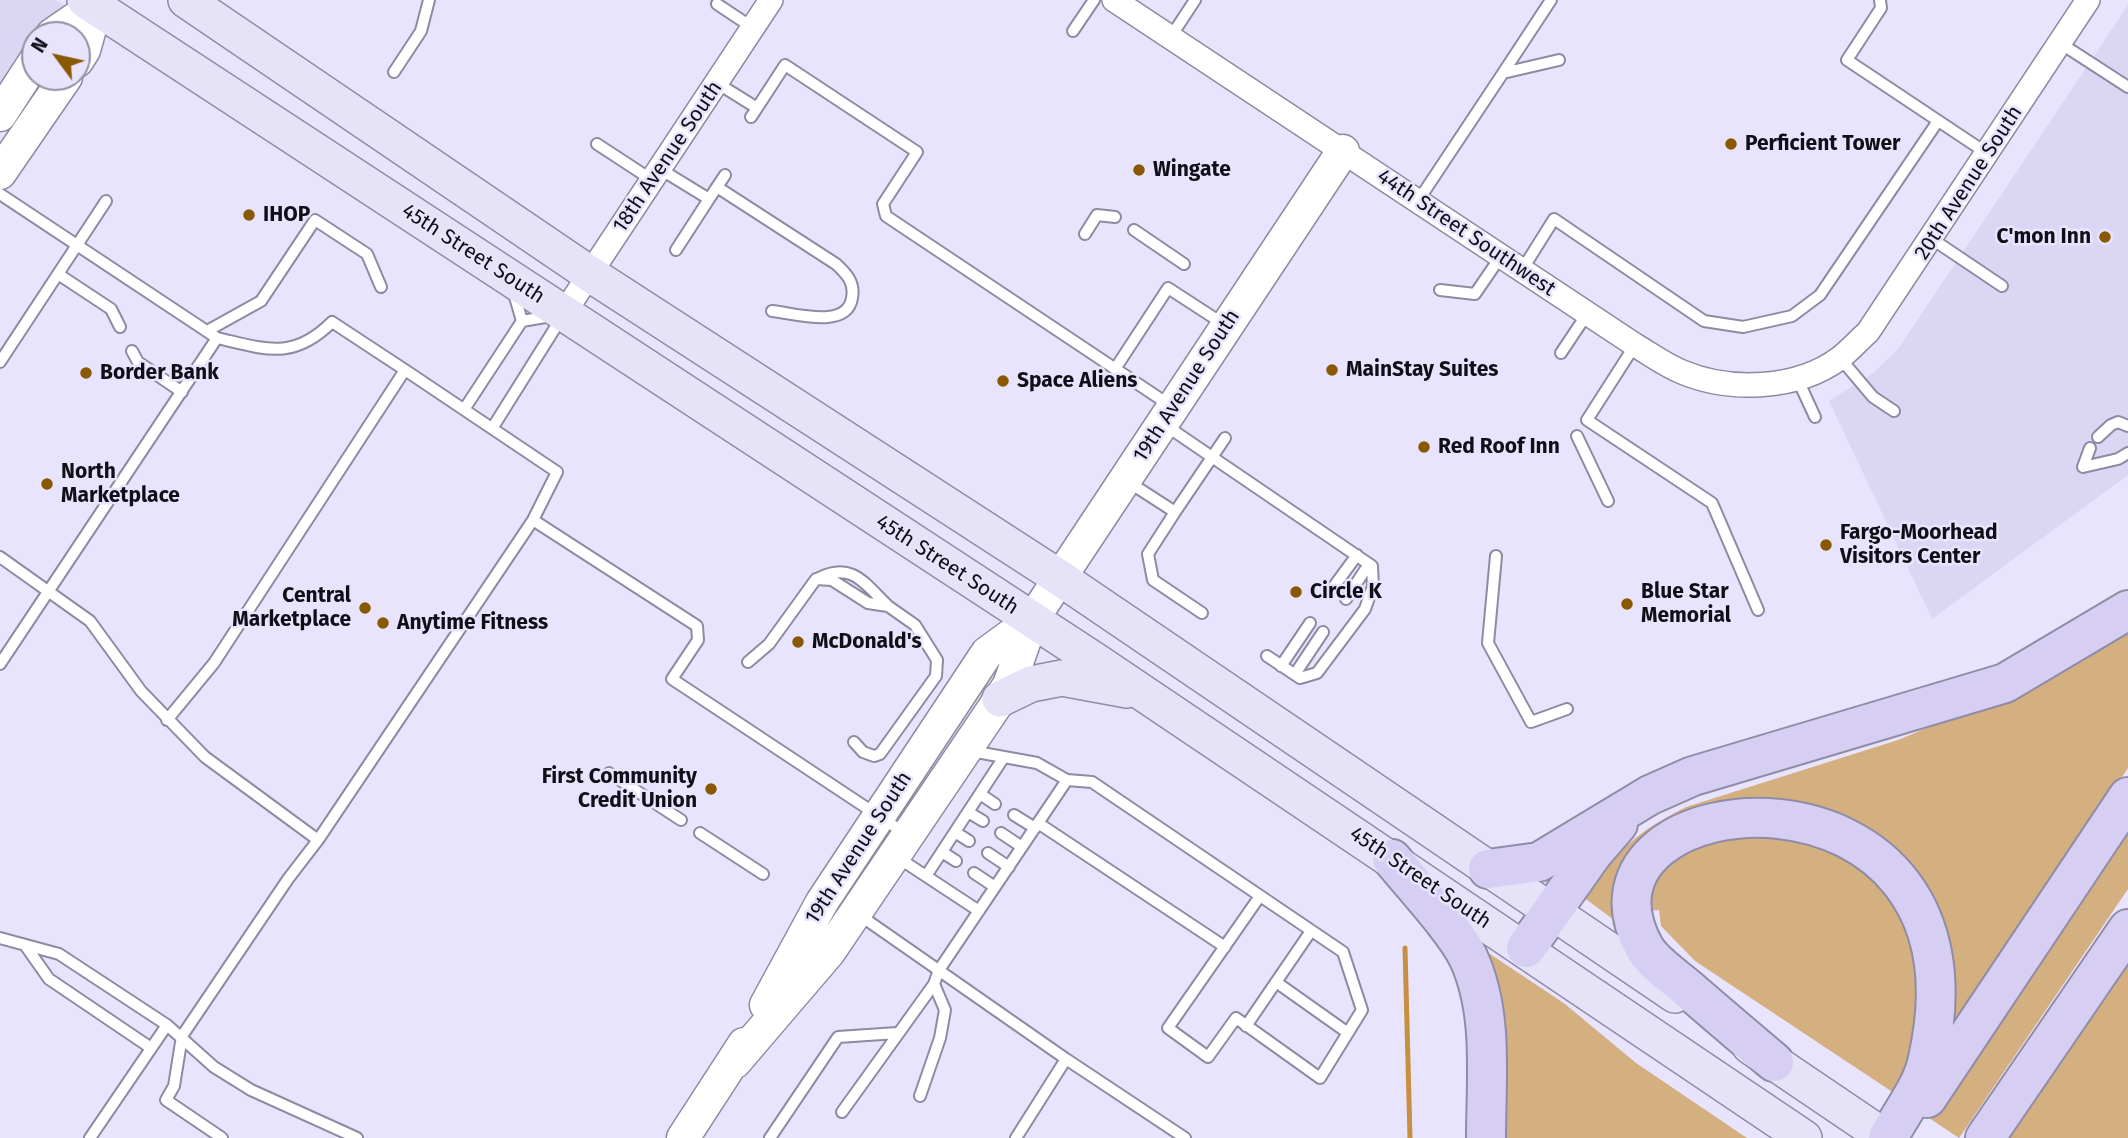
<!DOCTYPE html>
<style>
body{margin:0}
#map{position:relative;width:2128px;height:1138px;overflow:hidden;background:#e9e4fd;font-family:"Fira Sans",sans-serif}
canvas{display:block}
.north{position:absolute;left:21px;top:21px;width:70px;height:70px;box-sizing:border-box;background:#e9e4fd;border:2px solid #928fa1;border-radius:50%;rotate:303deg;font-size:19px;font-weight:700;line-height:28px;text-align:center;color:#100f17}
.north::after{content:'';display:block;margin:auto;width:24px;height:32px;background:#895800;clip-path:polygon(50% 0,100% 100%,50% 72%,0 100%)}
</style>
<div id="map">
<canvas width="2128" height="1138"></canvas>
<div class="north">N</div>
</div>
<script>
const ctx = document.querySelector('canvas').getContext('2d');
ctx.lineJoin = 'round';
function fillPath(path, color) {
  ctx.fillStyle = color;
  ctx.fill(path, 'evenodd');
}
function trace(path, color, width, dash) {
  ctx.strokeStyle = color;
  ctx.lineWidth = width;
  ctx.lineCap = dash ? 'butt' : 'round';
  ctx.setLineDash(dash || []);
  ctx.stroke(path);
}
function write(font, color, halo, rows, align = 'center') {
  ctx.font = font + ' "Fira Sans",sans-serif';
  ctx.lineWidth = 5;
  ctx.setLineDash([]);
  ctx.textBaseline = 'middle';
  ctx.strokeStyle = halo;
  ctx.fillStyle = color;
  for (const [text, x, y, turn = 0] of rows) {
    ctx.save();
    ctx.translate(x, y);
    ctx.rotate((+turn || 0) * Math.PI / 180);
    ctx.textAlign = isNaN(turn) ? turn : align;
    if (halo) ctx.strokeText(text, 0, 0);
    ctx.fillText(text, 0, 0);
    ctx.restore();
  }
}
fillPath(new Path2D(`
 M 0,0 L 56,0 L 71,10 L 55,35 L 35,35 L 35,65 L 0,119 Z
 M 2128,5 L 2128,475 L 1932,619 L 1829,401 L 1873,373 L 1898,349 Z`), '#dcd6f5');
fillPath(new Path2D(`
 M 2128,624 L 2128,768 L 1960,1018 L 1949,1014 L 1918,887 L 1718,808 L 1624,917 L 1614,920 L 1583,897 C 1619,851 1632,834 1686,807 L 1898,740 L 1968,711 Z
 M 2128,824 L 2128,889 L 1959,1138 L 1929,1118 Z
 M 1712,831 L 1835,842 L 1904,905 L 1925,1016 L 1897,1095 L 1695,961 L 1661,926 L 1659,910 L 1647,911 L 1655,874 Z
 M 1472,942 L 1565,1004 L 1636,1063 L 1747,1138 L 1495,1138 Z
 M 2128,965 L 2128,1138 L 2010,1138 Z`), '#d4af7f');
trace(new Path2D(`
 M 1405,948 L 1410,1138`), '#c78f40', 5);
const lane = new Path2D(`
 M 1880,0 L 1881,8 L 1847,60 L 1988,154
 M 717,4 L 753,28
 M 1073,31 L 1094,0
 M 1170,38 L 1195,0
 M 2060,43 L 2128,87
 M 394,72 L 421,31 L 429,0
 M 1503,73 L 1551,0
 M 717,83 L 757,108 L 751,117
 M 757,108 L 785,65 L 917,152 L 883,204 L 886,216 L 1171,406
 M 597,144 L 652,180
 M 660,169 L 709,199 L 725,175
 M 717,187 L 836,264 C 847,274 855,283 852,298 C 847,330 794,313 772,311
 M 0,194 L 217,338 L 0,664
 M 1418,201 L 1503,73 L 1559,60
 M 1134,230 L 1184,264
 M 1085,234 L 1097,215 L 1115,217
 M 1932,239 L 2002,286
 M 676,250 L 709,199
 M 1522,270 L 1554,219 L 1704,321 L 1743,327 L 1792,316 L 1820,295 L 1938,121
 M 58,274 L 111,309 L 120,327
 M 513,290 L 522,321
 M 1440,290 L 1475,294 L 1501,256
 M 207,331 L 261,301 L 315,220 L 367,254 L 381,287
 M 217,338 C 265,349 293,361 332,322 L 405,370
 M 1635,345 L 1587,420 L 1712,503 L 1758,610
 M 132,351 L 138,362 L 182,392
 M 1561,353 L 1587,314
 M 1840,358 L 1873,397 L 1894,411
 M 0,362 L 106,201
 M 1115,369 L 1168,288 L 1225,325
 M 1797,378 L 1815,417
 M 465,408 L 522,321 L 551,316
 M 1165,425 L 1372,566 L 1373,586 L 1365,609 L 1317,673 L 1300,678 L 1267,656
 M 493,427 L 562,317
 M 1577,436 L 1608,501
 M 2098,437 L 2111,425 L 2118,422 L 2128,426
 M 2090,448 L 2083,467 L 2118,459 L 2128,453
 M 1127,481 L 1175,512 L 1225,438
 M 1175,512 L 1148,554 L 1153,580 L 1202,613
 M 533,520 L 697,626 L 698,640 L 672,679 L 906,834
 M 1496,556 L 1488,643 L 1531,722 L 1567,709
 M 0,557 L 90,621 L 141,691 L 205,757 L 318,840 L 288,879 L 182,1036 L 174,1086 L 166,1100 L 222,1138
 M 819,578 C 852,561 865,584 888,606
 M 1332,589 L 1357,555
 M 1346,599 L 1369,564
 M 748,662 L 769,644 L 816,579 L 832,580 L 868,603 L 888,606 L 915,625 L 937,660 L 936,676 L 880,754 L 874,756 L 863,752 L 854,742
 M 1281,666 L 1310,623
 M 1295,674 L 1323,632
 M 167,720 L 214,663 L 405,370 L 557,472 L 533,520 L 318,840
 M 609,773 L 681,820
 M 1067,780 L 1092,782 L 1343,952 L 1362,1010 L 1320,1078 L 1236,1018 L 1208,1057 L 1168,1028 L 1260,896
 M 980,794 L 995,804
 M 968,812 L 983,821
 M 1014,815 L 1035,828
 M 1038,823 L 1225,947
 M 955,832 L 969,841
 M 700,833 L 763,874
 M 1001,833 L 1022,847
 M 942,852 L 956,861
 M 988,853 L 1009,867
 M 897,857 L 979,911
 M 974,873 L 995,887
 M 926,876 L 1004,757
 M 858,914 L 1066,1059 L 1016,1138
 M 0,938 L 59,954 L 167,1025 L 214,1067 L 251,1090 L 357,1138
 M 25,945 L 49,979 L 151,1048
 M 1276,982 L 1348,1033
 M 1246,1026 L 1311,931
 M 1066,1059 L 1185,1138
 M 920,1096 L 940,1038 L 945,1010 L 934,984
 M 842,1112 L 934,984 L 939,970 L 1067,780 L 1037,763 L 971,751
 M 90,1138 L 167,1025
 M 770,1138 L 838,1037 L 897,1033`);
const street = new Path2D(`
 M 1114,0 L 1635,345 C 1650,354 1665,365 1682,372 C 1730,392 1797,390 1840,358 C 1850,350 1859,340 1868,332 L 2088,0
 M 564,313 L 771,0`);
const secondary = new Path2D(`
 M 52,35 L 94,6
 M 77,61 L 84,50 L 98,0
 M 0,115 L 35,61
 M 0,173 L 66,77
 M 766,1005 L 822,902 L 987,653 L 1032,620
 M 735,1062 L 829,952 L 1000,699 L 1009,685 L 1032,620 L 1343,151
 M 683,1138 L 744,1044`);
const primary = new Path2D(`
 M 85,0 L 1094,660 L 1804,1138
 M 186,0 L 590,274 L 1060,578 L 1675,995
 M 1000,699 L 1031,684 L 1062,678 L 1127,690
 M 1750,1046 L 1886,1138`);
const highway = new Path2D(`
 M 1392,859 C 1413,885 1455,930 1468,957 C 1494,1012 1486,1079 1486,1138
 M 1488,869 L 1539,862 L 1650,795 L 1693,776 L 2005,683 L 2128,610
 M 1526,948 L 1593,853 L 1618,824
 M 1774,1062 C 1744,1037 1715,1012 1686,987 C 1672,975 1652,962 1644,947 C 1552,776 2003,738 1927,1063 C 1921,1088 1900,1115 1888,1138
 M 1927,1098 L 2128,797
 M 1985,1138 L 2128,929`);
trace(lane, '#8e8aa1', 14);
trace(street, '#8e8aa1', 26);
trace(secondary, '#8e8aa1', 35);
trace(primary, '#918ca6', 38);
trace(highway, '#918ca6', 42);
trace(lane, '#fff', 10);
trace(street, '#fff', 23);
trace(secondary, '#fff', 32);
trace(primary, '#e6e2f8', 35);
trace(highway, '#d6cff3', 38);
for (const [x, y, r, color] of [
 [1731,144,7,"#895800"],
 [1139,170,7,"#895800"],
 [249,215,7,"#895800"],
 [2105,237,7,"#895800"],
 [1332,370,7,"#895800"],
 [86,373,7,"#895800"],
 [1003,381,7,"#895800"],
 [1424,447,7,"#895800"],
 [47,484,7,"#895800"],
 [1826,545,7,"#895800"],
 [1296,592,7,"#895800"],
 [1627,604,7,"#895800"],
 [365,608,7,"#895800"],
 [383,623,7,"#895800"],
 [798,642,7,"#895800"],
 [711,789,7,"#895800"]
]) {
  const dot = new Path2D();
  dot.arc(x, y, r, 0, 2 * Math.PI);
  ctx.fillStyle = color;
  ctx.fill(dot);
  trace(dot, '#e9e4fd', 2.5);
}
write('bold 21px', '#100f17', '#e9e4fd', [
 ["Perficient Tower",1745,144],
 ["Wingate",1153,170],
 ["IHOP",263,215],
 ["C'mon Inn",2091,237,"right"],
 ["MainStay Suites",1346,370],
 ["Border Bank",100,373],
 ["Space Aliens",1017,381],
 ["Red Roof Inn",1438,447],
 ["North",61,472],
 ["Marketplace",61,496],
 ["Fargo-Moorhead",1840,533],
 ["Visitors Center",1840,557],
 ["Circle K",1310,592],
 ["Blue Star",1641,592],
 ["Memorial",1641,616],
 ["Central",351,596,"right"],
 ["Marketplace",351,620,"right"],
 ["Anytime Fitness",397,623],
 ["McDonald's",812,642],
 ["First Community",697,777,"right"],
 ["Credit Union",697,801,"right"]
], 'left');
write('21px', '#100f17', '#e9e4fd', [
 ["18th Avenue South",668,157,-56],
 ["20th Avenue South",1969,183,-57],
 ["44th Street Southwest",1466,233,34],
 ["45th Street South",473,254,33],
 ["19th Avenue South",1187,386,-57],
 ["45th Street South",947,565,33],
 ["19th Avenue South",859,848,-57],
 ["45th Street South",1420,878,34]
]);
</script>
